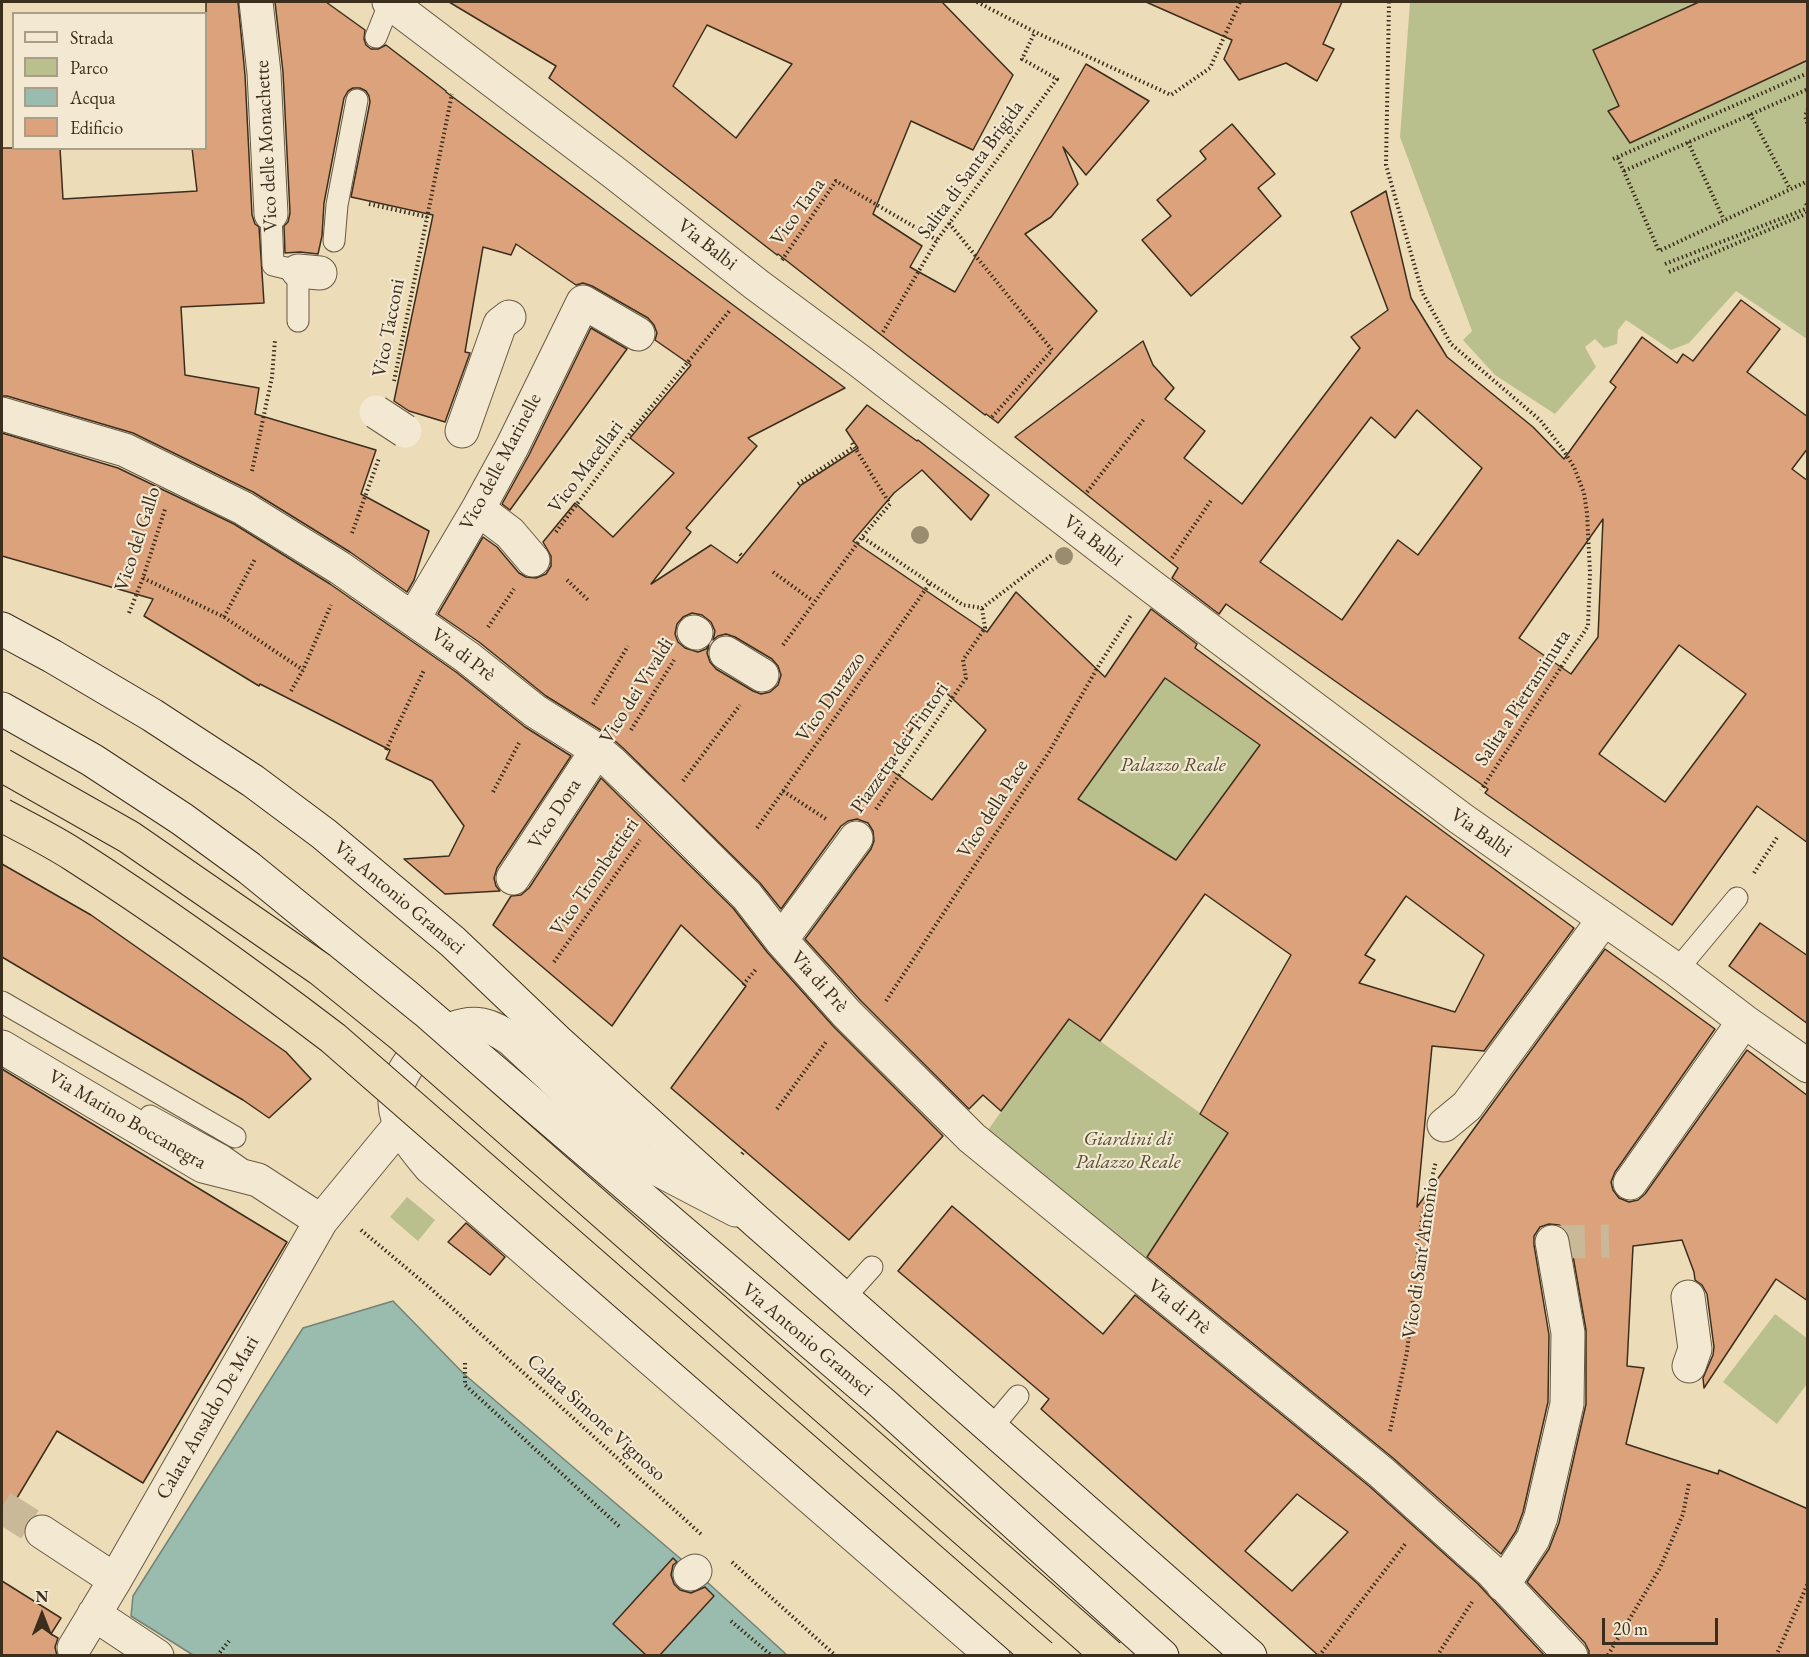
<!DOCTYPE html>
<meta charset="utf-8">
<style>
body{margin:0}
#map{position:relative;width:1809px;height:1657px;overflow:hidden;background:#ecdcb8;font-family:"EB Garamond",serif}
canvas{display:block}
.frame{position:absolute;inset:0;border:3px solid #3c2e1d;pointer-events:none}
.legend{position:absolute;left:12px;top:12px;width:195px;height:138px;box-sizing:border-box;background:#f3e8d1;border:2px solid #aa9e89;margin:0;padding:8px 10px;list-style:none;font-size:18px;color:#3c2e1d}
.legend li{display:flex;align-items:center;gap:12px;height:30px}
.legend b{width:30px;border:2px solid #aa9e89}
.north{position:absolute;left:12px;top:1585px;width:60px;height:60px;-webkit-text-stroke:4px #f3e8d1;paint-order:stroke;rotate:0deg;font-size:16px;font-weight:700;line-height:24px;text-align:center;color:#3c2e1d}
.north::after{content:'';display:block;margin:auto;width:21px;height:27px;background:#3c2e1d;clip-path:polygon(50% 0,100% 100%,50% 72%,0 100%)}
.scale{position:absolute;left:1602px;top:1618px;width:116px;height:27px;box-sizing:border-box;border:3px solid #3c2e1d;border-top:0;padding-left:8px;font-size:18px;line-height:21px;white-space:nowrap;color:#3c2e1d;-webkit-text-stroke:4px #f3e8d1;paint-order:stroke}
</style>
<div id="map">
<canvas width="1809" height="1657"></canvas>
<div class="frame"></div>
<ul class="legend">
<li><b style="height:8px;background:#f3e8d1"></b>Strada</li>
<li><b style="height:16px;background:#bac08d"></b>Parco</li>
<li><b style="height:16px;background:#99bcaf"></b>Acqua</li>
<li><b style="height:16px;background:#dba27b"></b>Edificio</li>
</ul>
<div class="north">N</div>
<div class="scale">20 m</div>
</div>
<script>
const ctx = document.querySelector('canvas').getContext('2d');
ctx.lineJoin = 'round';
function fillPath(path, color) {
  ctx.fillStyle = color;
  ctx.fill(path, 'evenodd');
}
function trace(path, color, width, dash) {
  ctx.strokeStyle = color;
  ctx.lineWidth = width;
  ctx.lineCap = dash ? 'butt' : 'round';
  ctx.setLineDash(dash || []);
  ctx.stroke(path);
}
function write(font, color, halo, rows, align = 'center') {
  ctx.font = font + ' "EB Garamond",serif';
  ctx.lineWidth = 4.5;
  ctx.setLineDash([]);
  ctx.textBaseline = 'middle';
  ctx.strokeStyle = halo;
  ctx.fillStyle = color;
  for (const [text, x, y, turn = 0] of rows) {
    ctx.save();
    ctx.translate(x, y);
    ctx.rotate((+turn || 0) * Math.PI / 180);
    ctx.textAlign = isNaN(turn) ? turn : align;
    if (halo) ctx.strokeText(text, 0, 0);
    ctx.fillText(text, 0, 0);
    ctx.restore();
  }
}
fillPath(new Path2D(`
 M 1410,2 L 1807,2 L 1807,339 L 1736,291 L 1689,343 L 1671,350 L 1626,320 L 1618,330 L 1617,344 L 1604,348 L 1595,339 L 1585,347 L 1596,367 L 1555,414 L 1495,375 L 1463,340 L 1472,331 L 1400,137 Z
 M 1165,678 L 1260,745 L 1176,860 L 1069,792 L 1110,755 Z
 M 1068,1018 L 1228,1133 L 1145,1261 L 988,1130 Z
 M 407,1197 L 435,1220 L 418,1241 L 390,1217 Z
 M 1775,1314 L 1808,1339 L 1807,1384 L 1777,1424 L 1723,1382 Z`), '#bac08d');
const water = new Path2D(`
 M 393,1301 L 464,1374 L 695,1571 L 787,1655 L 193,1655 L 131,1616 L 133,1596 L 303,1328 Z`);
fillPath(water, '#99bcaf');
trace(water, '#748375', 1.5);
const building = new Path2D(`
 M 206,2 L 238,2 L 245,75 L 252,215 L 255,224 L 259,227 L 264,303 L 181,307 L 185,375 L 259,388 L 255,414 L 376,450 L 361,494 L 429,531 L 414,580 L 407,592 L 350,552 L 253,492 L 133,433 L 7,396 L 2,396 L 2,148 L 60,148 L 63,199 L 197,191 L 192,148 L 206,148 Z
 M 275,2 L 326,2 L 365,30 L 364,39 L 366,45 L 371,49 L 378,49 L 386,45 L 446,91 L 446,92 L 845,388 L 748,438 L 757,446 L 686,528 L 691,532 L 651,584 L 711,545 L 737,563 L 801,485 L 858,448 L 846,430 L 867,405 L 917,441 L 918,440 L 989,495 L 971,520 L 922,470 L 894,493 L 853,541 L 987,632 L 1016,592 L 1105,677 L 1151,609 L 1197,644 L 1195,648 L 1574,928 L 1484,1051 L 1432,1046 L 1417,1207 L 1605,949 L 1715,1029 L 1615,1172 L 1611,1182 L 1613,1190 L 1619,1198 L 1629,1202 L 1638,1200 L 1645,1194 L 1747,1050 L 1808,1096 L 1808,1301 L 1776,1279 L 1704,1388 L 1703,1378 L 1713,1355 L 1714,1347 L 1707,1294 L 1702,1285 L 1695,1280 L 1694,1272 L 1682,1240 L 1633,1246 L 1627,1366 L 1644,1368 L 1626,1444 L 1718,1474 L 1719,1470 L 1808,1509 L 1808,1656 L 1589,1656 L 1589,1651 L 1585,1643 L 1527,1582 L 1549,1549 L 1559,1523 L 1586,1404 L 1586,1330 L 1570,1239 L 1567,1230 L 1559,1225 L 1549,1224 L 1540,1227 L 1534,1236 L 1534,1245 L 1549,1335 L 1548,1402 L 1523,1512 L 1516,1531 L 1501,1554 L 1393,1458 L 1147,1257 L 1228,1133 L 1200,1114 L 1291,955 L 1205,894 L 1100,1041 L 1069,1019 L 1001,1111 L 983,1095 L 969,1109 L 861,1001 L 805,939 L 871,849 L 874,841 L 873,831 L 868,823 L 857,819 L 848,821 L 841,826 L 781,909 L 760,883 L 623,748 L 607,734 L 546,696 L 479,642 L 438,614 L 483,537 L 497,547 L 519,573 L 526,577 L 536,578 L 546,574 L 551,566 L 551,556 L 543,542 L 575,503 L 613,537 L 674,473 L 630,438 L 691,365 L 655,340 L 657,333 L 654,325 L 648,318 L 592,286 L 583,283 L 576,285 L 516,244 L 511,255 L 483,247 L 465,352 L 470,353 L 445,422 L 409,411 L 394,401 L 433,215 L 351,197 L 370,102 L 369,96 L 366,91 L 360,88 L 353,88 L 348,91 L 344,98 L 324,203 L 322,236 L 318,254 L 300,252 L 285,253 L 284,226 L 288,222 L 290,213 L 283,72 ZM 692,613 L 702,615 L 711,622 L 715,631 L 713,640 L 718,636 L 726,634 L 735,637 L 772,659 L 778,666 L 781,675 L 778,685 L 770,692 L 761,694 L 753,691 L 716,669 L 710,662 L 707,653 L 709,645 L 706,649 L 698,652 L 685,648 L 678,642 L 675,634 L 677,624 L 683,617 ZM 1165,678 L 1260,745 L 1176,860 L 1078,799 ZM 940,687 L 986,730 L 932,800 L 887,767 ZM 1406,896 L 1484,955 L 1455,1012 L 1359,983 L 1375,960 L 1365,955 Z
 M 449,2 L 942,2 L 1013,75 L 973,150 L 911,121 L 873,214 L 922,246 L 910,267 L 955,292 L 1086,64 L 1149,101 L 1086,175 L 1063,147 L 1078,184 L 1051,217 L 1025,234 L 1097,311 L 998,423 L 986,414 L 985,415 L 908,356 L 778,254 L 777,255 L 549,78 L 556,66 ZM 707,25 L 792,64 L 736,138 L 673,86 Z
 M 1146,2 L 1342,2 L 1323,44 L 1334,49 L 1317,81 L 1286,63 L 1239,80 L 1224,59 L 1232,40 Z
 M 1699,2 L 1808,2 L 1808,60 L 1630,143 L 1608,111 L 1619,106 L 1593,50 Z
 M 1232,124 L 1275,174 L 1258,188 L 1281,216 L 1191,296 L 1142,240 L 1171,216 L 1157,200 L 1206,159 L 1200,151 Z
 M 1386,191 L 1411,298 L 1447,357 L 1533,427 L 1564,459 L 1616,387 L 1610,382 L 1642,337 L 1677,363 L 1683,354 L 1693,361 L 1741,300 L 1780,329 L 1747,372 L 1808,417 L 1808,448 L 1792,469 L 1808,481 L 1808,843 L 1757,806 L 1672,925 L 1485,793 L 1488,789 L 1226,604 L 1219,614 L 1172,578 L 1178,568 L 1015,437 L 1143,341 L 1153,365 L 1174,388 L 1165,399 L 1205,431 L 1184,458 L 1242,504 L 1360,348 L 1351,337 L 1388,310 L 1351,212 ZM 1417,410 L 1482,468 L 1418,555 L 1398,540 L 1342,620 L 1260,562 L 1371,417 L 1395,438 ZM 1603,519 L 1598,637 L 1571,674 L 1519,638 ZM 1679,645 L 1746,694 L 1665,802 L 1599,754 Z
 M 591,328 L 627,349 L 510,510 L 502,504 L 529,455 Z
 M 2,433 L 118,468 L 234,524 L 330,584 L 456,672 L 525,727 L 571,756 L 497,868 L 494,878 L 496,886 L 500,891 L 445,894 L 404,859 L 449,856 L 464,826 L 432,781 L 386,759 L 390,750 L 260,684 L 259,686 L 144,616 L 153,599 L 2,556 Z
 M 601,778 L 733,908 L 767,952 L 833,1026 L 943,1136 L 849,1240 L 671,1088 L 746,986 L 681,925 L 612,1026 L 493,925 L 511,896 L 521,895 L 529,888 Z
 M 2,864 L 91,915 L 286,1052 L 311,1079 L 269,1118 L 243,1100 L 2,957 Z
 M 1760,923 L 1808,956 L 1808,1024 L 1729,966 Z
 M 2,1069 L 287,1242 L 143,1483 L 57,1431 L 2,1523 Z
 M 952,1206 L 1103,1334 L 1135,1295 L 1369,1486 L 1478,1584 L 1545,1656 L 1319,1656 L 1041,1409 L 1049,1399 L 898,1271 ZM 1297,1494 L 1348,1532 L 1292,1591 L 1245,1551 Z
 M 466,1223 L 505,1257 L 490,1275 L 448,1242 Z
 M 673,1558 L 677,1562 L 673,1565 L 671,1575 L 674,1584 L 680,1590 L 691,1593 L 705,1587 L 714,1596 L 659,1656 L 647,1656 L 613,1624 Z
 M 2,1581 L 61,1618 L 51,1634 L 58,1638 L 55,1647 L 57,1656 L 2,1656 Z`);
fillPath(building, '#dba27b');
trace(building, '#3c2e1d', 1.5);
trace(new Path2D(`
 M 1552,1242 L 1609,1241
 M 2,1507 L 42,1532`), '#c9b999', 33, [33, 16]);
const lane = new Path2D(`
 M 376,37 L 390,2
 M 271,214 L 273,265 L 298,271 L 298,321
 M 334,241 L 337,205 L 357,100
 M 1677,970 L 1737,898
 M 2,1002 L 235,1137
 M 150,1116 L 223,1156 L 240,1168
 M 844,1298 L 872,1267
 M 992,1427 L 1018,1396`);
const street = new Path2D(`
 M 256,2 L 264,73 L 271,214
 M 389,2 L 616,174 L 757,285 L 861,362 L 1151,586 L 1460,818 L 1677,970 L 1744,1021 L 1808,1066
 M 298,271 L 320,273
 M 2,414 L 125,450 L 243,508 L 340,568 L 467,657 L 535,711 L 597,750 L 611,762 L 661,810 L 747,896 L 781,940 L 847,1014 L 972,1138 L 1381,1472 L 1491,1571 L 1571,1656
 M 462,431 L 500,324 L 509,317
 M 478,509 L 510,533 L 533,560
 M 413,619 L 478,509 L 512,447 L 583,302 L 638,334
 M 694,632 L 696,633
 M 726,653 L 762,675
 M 513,878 L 597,750
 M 781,940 L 856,838
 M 2,1047 L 203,1166 L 258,1180 L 321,1221 L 400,1125
 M 1444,1125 L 1467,1106 L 1604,919
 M 1630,1183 L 1744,1021
 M 736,1210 L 640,1160 L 511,1039 C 502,1033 493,1027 482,1025 C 444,1018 394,1065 395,1103 C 396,1128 415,1149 430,1167 L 993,1656
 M 1688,1297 L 1695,1349 L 1689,1366
 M 42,1532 L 115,1580
 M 690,1574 L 695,1571
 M 1503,1585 L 1533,1539 L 1541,1517 L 1567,1404 L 1568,1333 L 1552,1242
 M 94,1614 L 157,1656
 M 74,1648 L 115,1580 L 321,1221`);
const secondary = new Path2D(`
 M 2,629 L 52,656 L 152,715 L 253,781 L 324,834 L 453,942 L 557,1041 L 756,1221 L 1250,1656
 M 2,709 L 92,760 L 182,819 L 249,868 L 406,996 L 882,1403 L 1162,1656`);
trace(lane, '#685a44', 23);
trace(street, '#685a44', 35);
trace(secondary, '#3c2e1d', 35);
trace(new Path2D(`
 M 977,2 L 1035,32 L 1171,95 L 1210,68 L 1240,2
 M 1389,2 L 1386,165 L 1422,292 L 1451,344 L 1540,420 L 1562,448 L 1574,467 L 1584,493 L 1587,513 L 1590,573 L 1588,626 L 1481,790
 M 1808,109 L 1805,116 L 1808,125
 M 1750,114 L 1790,189
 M 1688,142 L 1724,220
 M 1618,158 L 1659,251 L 1808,181
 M 1613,159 L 1808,73
 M 1624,171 L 1808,89
 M 1808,201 L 1805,202 L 1808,206
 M 369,204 L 427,217
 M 949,223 L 1052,350 L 992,417
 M 782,260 L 836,181 L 937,240
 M 1665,264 L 1808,208
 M 1669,272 L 1808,213
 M 883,332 L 937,240 L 1057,79 L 1022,59 L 1035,32
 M 394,381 L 452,94
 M 852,443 L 890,504 L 862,537
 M 252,471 L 272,377 L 275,340
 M 798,484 L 854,447
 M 1087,492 L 1144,419
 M 556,532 L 631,432 L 731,309
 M 352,533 L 379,458
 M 740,554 L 742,556
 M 1172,558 L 1212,499
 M 773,572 L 813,601
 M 143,578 L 224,617 L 303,670
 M 567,580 L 588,600
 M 129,613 L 143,578 L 165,509
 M 224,617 L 255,559
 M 488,627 L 514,589
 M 783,645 L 862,537 L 963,605 L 982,608 L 1052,555
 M 291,691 L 303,670 L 331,605
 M 593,704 L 628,646
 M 631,730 L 674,660
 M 386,750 L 424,670
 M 683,781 L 740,705
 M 783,791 L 826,819
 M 493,792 L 519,743
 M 876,809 L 966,678 L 963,660 L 985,628 L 982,608
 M 757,828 L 930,583
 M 1754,873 L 1778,836
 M 554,962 L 640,840
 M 743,985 L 757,968
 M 886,1001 L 1049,752 L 1099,665 L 1131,615
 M 777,1109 L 826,1042
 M 742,1154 L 745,1150
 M 361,1230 L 429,1287 L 702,1535
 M 465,1363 L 465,1385 L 621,1528
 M 1390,1431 L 1407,1352 L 1422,1219 L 1436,1161
 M 732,1562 L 836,1656
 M 731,1621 L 772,1656
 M 1608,1655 L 1660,1568 L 1683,1514 L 1689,1483
 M 217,1656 L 229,1641
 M 1319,1656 L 1406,1543
 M 1437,1656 L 1472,1602
 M 1776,1656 L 1808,1583`), '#3c2e1d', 4, [1.5, 3]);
trace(lane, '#f3e8d1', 21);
trace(street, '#f3e8d1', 33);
trace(secondary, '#f3e8d1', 33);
const streetBridge = new Path2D(`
 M 376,412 L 405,431`);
const highwayBridge = new Path2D(`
 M 2,765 L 129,837 L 320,969 L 404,1037 L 1109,1656
 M 2,815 C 26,828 51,840 74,855 C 163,912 249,974 333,1038 L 1041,1656`);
trace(streetBridge, '#685a44', 35, []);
trace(highwayBridge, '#3c2e1d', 35, []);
trace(streetBridge, '#f3e8d1', 33);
trace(highwayBridge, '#ecdcb8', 33);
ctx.fillStyle = '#998c6f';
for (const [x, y] of [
 [920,535],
 [1064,556]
]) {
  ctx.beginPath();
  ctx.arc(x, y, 9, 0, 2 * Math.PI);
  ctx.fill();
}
write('20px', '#3c2e1d', '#f3e8d1', [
 ["Vico delle Monachette",267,146,-93],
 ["Salita di Santa Brigida",971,170,-54],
 ["Vico Tana",798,212,-54],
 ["Via Balbi",707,245,38],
 ["Vico Tacconi",389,328,-79],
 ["Vico delle Marinelle",501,462,-62],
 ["Vico Macellari",586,467,-53],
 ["Vico del Gallo",138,539,-72],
 ["Via Balbi",1093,541,38],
 ["Via di Prè",463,655,37],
 ["Vico dei Vivaldi",637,691,-58],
 ["Vico Durazzo",831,697,-55],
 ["Salita a Pietraminuta",1523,698,-57],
 ["Piazzetta dei Tintori",900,748,-55],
 ["Vico della Pace",993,809,-57],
 ["Vico Dora",555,814,-57],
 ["Via Balbi",1481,833,35],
 ["Vico Trombettieri",595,877,-55],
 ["Via Antonio Gramsci",399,898,40],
 ["Via di Prè",819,982,48],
 ["Via Marino Boccanegra",127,1120,30],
 ["Vico di Sant'Antonio",1421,1258,-82],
 ["Via di Prè",1179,1307,39],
 ["Via Antonio Gramsci",807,1340,40],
 ["Calata Ansaldo De Mari",208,1418,-60],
 ["Calata Simone Vignoso",596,1418,42]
]);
write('italic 20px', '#554b33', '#f3e8d1', [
 ["Palazzo Reale",1173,766],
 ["Giardini di",1128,1140],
 ["Palazzo Reale",1128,1163]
]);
</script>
